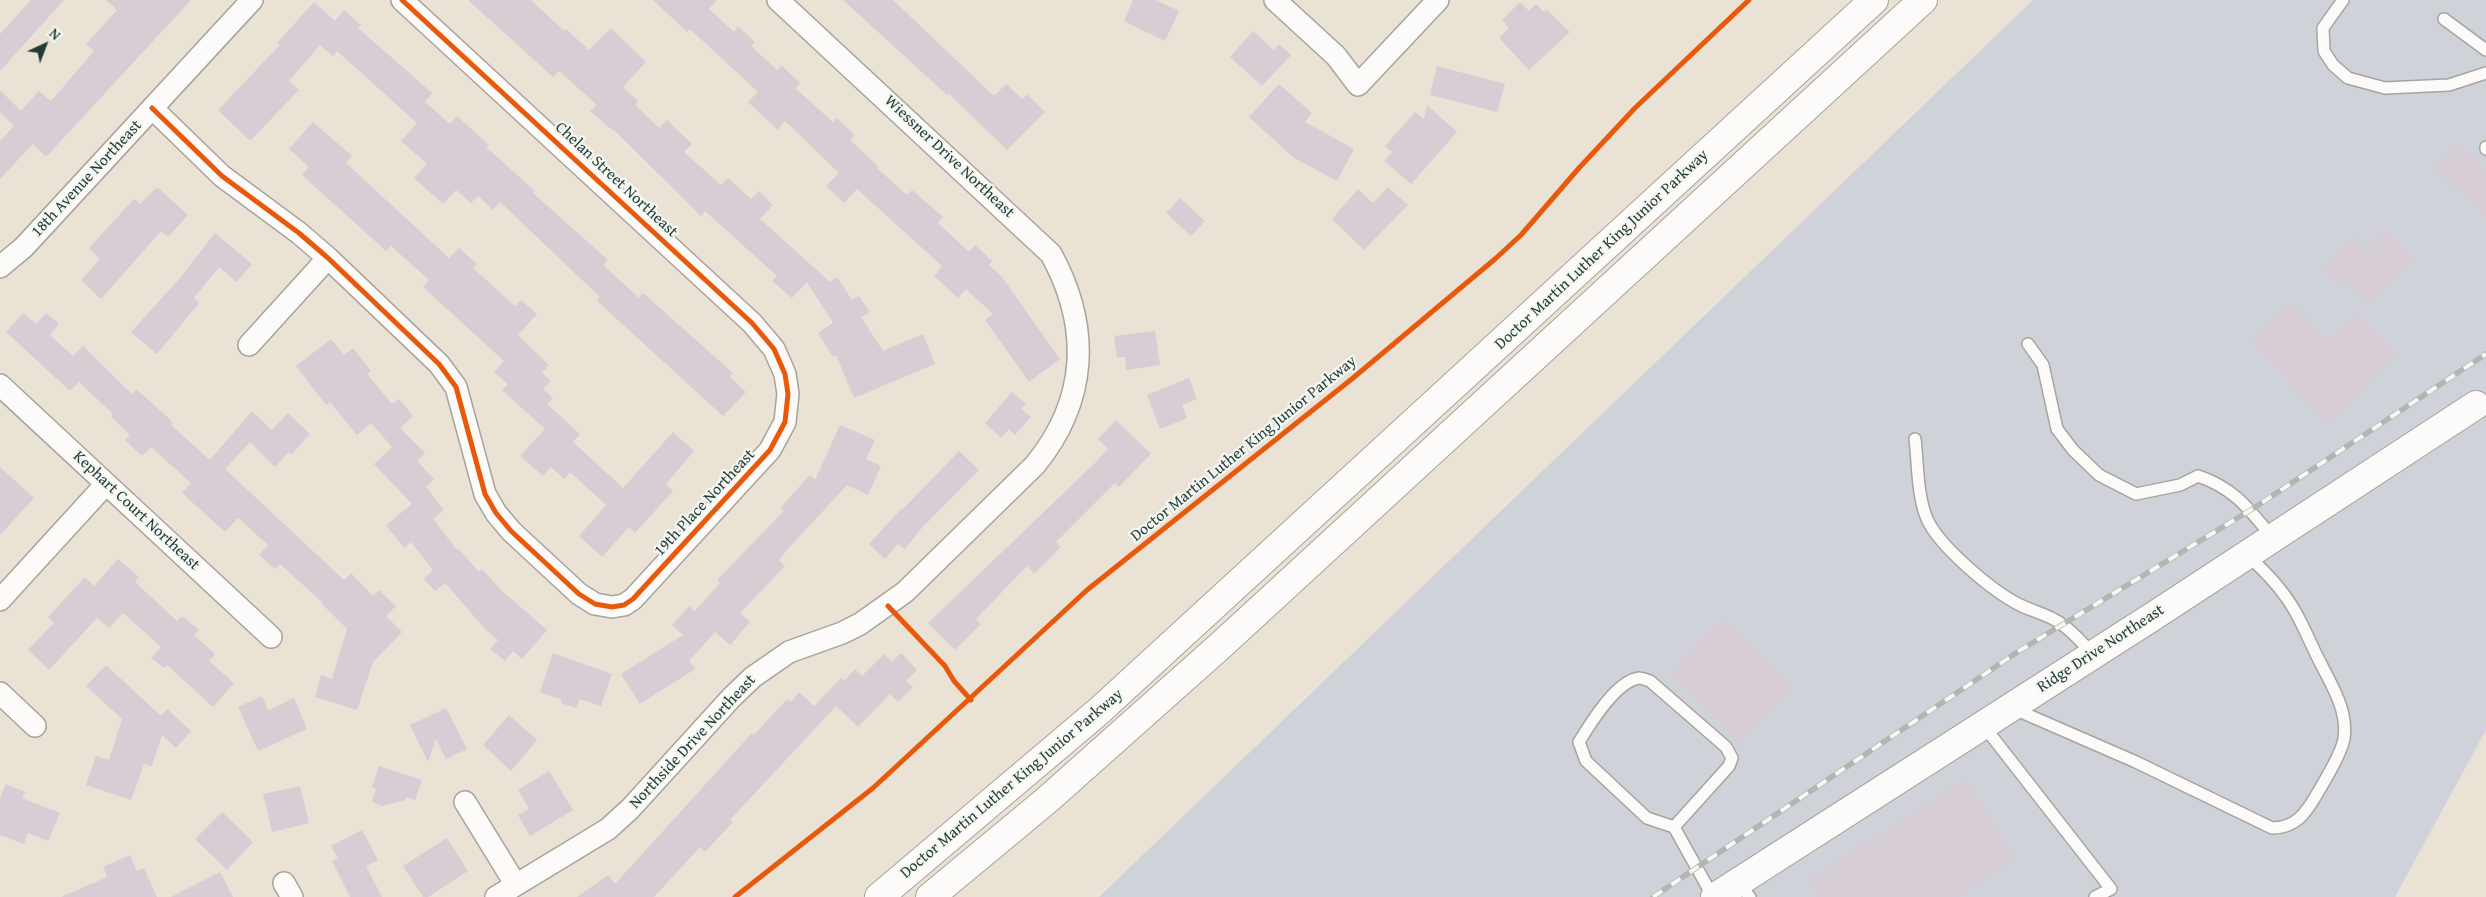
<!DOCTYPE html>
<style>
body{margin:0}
#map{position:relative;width:2486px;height:897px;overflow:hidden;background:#eae2d5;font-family:"Gentium Book Plus",serif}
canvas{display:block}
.north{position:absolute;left:20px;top:20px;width:50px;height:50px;-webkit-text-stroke:4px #f6f6f2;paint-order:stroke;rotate:43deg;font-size:14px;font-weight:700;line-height:20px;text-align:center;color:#1f3d34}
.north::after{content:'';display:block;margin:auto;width:18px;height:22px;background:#1f3d34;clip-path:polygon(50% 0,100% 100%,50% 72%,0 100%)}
</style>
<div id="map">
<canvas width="2486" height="897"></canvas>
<div class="north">N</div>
</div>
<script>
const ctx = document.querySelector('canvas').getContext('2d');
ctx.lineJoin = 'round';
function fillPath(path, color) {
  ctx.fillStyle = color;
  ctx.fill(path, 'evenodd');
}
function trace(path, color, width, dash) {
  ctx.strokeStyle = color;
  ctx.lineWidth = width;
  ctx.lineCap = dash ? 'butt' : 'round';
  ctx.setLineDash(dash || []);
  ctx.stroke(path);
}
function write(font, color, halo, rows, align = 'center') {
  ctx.font = font + ' "Gentium Book Plus",serif';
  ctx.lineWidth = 4.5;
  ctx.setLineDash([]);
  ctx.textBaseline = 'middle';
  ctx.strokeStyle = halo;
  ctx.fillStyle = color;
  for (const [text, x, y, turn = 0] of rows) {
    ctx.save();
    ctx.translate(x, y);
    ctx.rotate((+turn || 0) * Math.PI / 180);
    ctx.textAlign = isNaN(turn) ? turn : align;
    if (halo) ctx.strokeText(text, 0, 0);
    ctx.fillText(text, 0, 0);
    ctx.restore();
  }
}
fillPath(new Path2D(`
 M 2033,0 L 2486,0 L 2486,730 L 2395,897 L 1099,897 Z`), '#d0d2da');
fillPath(new Path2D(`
 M 31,0 L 64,0 L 0,71 L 0,34 Z
 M 106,0 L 191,0 L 46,157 L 33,144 L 0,179 L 0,141 L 14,126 L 0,112 L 0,90 L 21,111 L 39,91 L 51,101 L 94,51 L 86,44 L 117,10 Z
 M 468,0 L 531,0 L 564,31 L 566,29 L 589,50 L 611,28 L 646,62 L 623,87 L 638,101 L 635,105 L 659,128 L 667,120 L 692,144 L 684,152 L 721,185 L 728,178 L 751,199 L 759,191 L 773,205 L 760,219 L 830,282 L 837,277 L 852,300 L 859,296 L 870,312 L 861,317 L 883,351 L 923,334 L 935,364 L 854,398 L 836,355 L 833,357 L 818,333 L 833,323 L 807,282 L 792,298 L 772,281 L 777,276 L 705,211 L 701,216 L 613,129 L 612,130 L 590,111 L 597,105 L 559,71 L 553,77 Z
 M 653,0 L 717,0 L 709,9 L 734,32 L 738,26 L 755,42 L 751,46 L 777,70 L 782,66 L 800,83 L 795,88 L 833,122 L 837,118 L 855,135 L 850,140 L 879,167 L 877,168 L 907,195 L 912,190 L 943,217 L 938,223 L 969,252 L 975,245 L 992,261 L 989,265 L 1002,277 L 1060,359 L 1029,382 L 985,320 L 993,314 L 966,289 L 958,298 L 934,276 L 942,266 L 857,189 L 844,203 L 826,186 L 839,173 L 785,121 L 778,130 L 748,102 L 758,92 L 690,29 L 687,32 Z
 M 843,0 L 893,0 L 994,96 L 1006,84 L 1022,99 L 1027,94 L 1045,112 L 1007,150 L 949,94 L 947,95 Z
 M 1133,0 L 1156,0 L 1179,11 L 1165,41 L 1124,21 Z
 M 314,2 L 335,21 L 344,10 L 361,25 L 358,28 L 432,93 L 425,102 L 450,124 L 457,116 L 489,145 L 486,147 L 535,191 L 533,193 L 608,260 L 603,265 L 639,298 L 643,293 L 733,373 L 730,377 L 746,392 L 723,416 L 597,301 L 600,297 L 500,202 L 493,210 L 478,196 L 471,203 L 456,190 L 443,204 L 414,178 L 427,164 L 401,141 L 417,123 L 337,51 L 333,56 L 320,45 L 289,81 L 299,90 L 250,141 L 218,110 L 279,46 L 277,43 Z
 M 1520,2 L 1529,11 L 1536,4 L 1544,12 L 1546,9 L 1570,32 L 1529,70 L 1499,38 L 1509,28 L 1502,20 Z
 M 1253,31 L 1274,50 L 1279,44 L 1291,55 L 1262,86 L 1230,57 Z
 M 1437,66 L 1505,84 L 1497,112 L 1430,95 Z
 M 1279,84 L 1312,113 L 1305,122 L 1354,149 L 1337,181 L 1294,158 L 1249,117 Z
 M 1427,105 L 1457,132 L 1411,184 L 1384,161 L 1392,152 L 1385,146 L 1415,112 L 1424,119 Z
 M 313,122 L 352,156 L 346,163 L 449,258 L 459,248 L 477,264 L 473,268 L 515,306 L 521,300 L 537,314 L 518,335 L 549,365 L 542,373 L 551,381 L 543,389 L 553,398 L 547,404 L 580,434 L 573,442 L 623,488 L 673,432 L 694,451 L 666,484 L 673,491 L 635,533 L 629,527 L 602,557 L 579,536 L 606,505 L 570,472 L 564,479 L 551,467 L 543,476 L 520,456 L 545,429 L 502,390 L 508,384 L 494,372 L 504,361 L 423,287 L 429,280 L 391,246 L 386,251 L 302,175 L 309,167 L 289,149 Z
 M 2457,141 L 2486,169 L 2486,218 L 2433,167 Z
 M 157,187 L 188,215 L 168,237 L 161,231 L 101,299 L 81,280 L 100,259 L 89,248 L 134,199 L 140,204 Z
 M 1388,187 L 1408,205 L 1364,250 L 1332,219 L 1358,189 L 1373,203 Z
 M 1180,198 L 1205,221 L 1191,236 L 1166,213 Z
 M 2384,230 L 2414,258 L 2370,305 L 2343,279 L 2338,284 L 2322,269 L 2353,236 L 2367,249 Z
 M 215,233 L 252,264 L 237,282 L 219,267 L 194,298 L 199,303 L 157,354 L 131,332 L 180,278 Z
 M 2292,302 L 2329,341 L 2355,313 L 2396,353 L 2368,382 L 2369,384 L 2328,423 L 2250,341 Z
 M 23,313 L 36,324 L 46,313 L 59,324 L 50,335 L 73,356 L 83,346 L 132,394 L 136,389 L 173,422 L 171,425 L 210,460 L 252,411 L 272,430 L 288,413 L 310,434 L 291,455 L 289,452 L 275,467 L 250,442 L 225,469 L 344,580 L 351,573 L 373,596 L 379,590 L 396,606 L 386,616 L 402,632 L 373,662 L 357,710 L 315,697 L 321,675 L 332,679 L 347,629 L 321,603 L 322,602 L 280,564 L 275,569 L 259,555 L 268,545 L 238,518 L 225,532 L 182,493 L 191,483 L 151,447 L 142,456 L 125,440 L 130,435 L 111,417 L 113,414 L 79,382 L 70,391 L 6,332 Z
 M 1155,331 L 1160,365 L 1126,370 L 1125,357 L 1117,357 L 1114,336 Z
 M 331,339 L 344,355 L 353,348 L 371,371 L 367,374 L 392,404 L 399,399 L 413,416 L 400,428 L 425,453 L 417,461 L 434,479 L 426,487 L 444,510 L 433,519 L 457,550 L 458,548 L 479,572 L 482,569 L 502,591 L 547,630 L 522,659 L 513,651 L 505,661 L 490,649 L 498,640 L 486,630 L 445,583 L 435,591 L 424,579 L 433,570 L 411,542 L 404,548 L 386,525 L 412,504 L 374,464 L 392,447 L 371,423 L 357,435 L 330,402 L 326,405 L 296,366 Z
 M 1189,378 L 1197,399 L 1182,405 L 1187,418 L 1160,429 L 1147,395 Z
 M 1012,392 L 1026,404 L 1021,409 L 1031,417 L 1015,435 L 1009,429 L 1001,438 L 985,423 Z
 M 1116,420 L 1151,454 L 1119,487 L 1115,483 L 1056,542 L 1061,547 L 1034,574 L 1027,566 L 976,619 L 981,624 L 955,650 L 928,623 L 1095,463 L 1108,449 L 1098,439 Z
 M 840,425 L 875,440 L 866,459 L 881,466 L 868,495 L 847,485 L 786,551 L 779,561 L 785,566 L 740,613 L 750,622 L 730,645 L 715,632 L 689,661 L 695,669 L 640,704 L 621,674 L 683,635 L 672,625 L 689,606 L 695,611 L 720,583 L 717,580 L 784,511 L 780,508 L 810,475 L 815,480 Z
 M 959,451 L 979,470 L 920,530 L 905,549 L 898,544 L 885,559 L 869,544 L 902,508 L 903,509 Z
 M 0,467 L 34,498 L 0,535 Z
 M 118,559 L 139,577 L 135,582 L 177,621 L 182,616 L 199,630 L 194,635 L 215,654 L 209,661 L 234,683 L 213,707 L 167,665 L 164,668 L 151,658 L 161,647 L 123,613 L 109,628 L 97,618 L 49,670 L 28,650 L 54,623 L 48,617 L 85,577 L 94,586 Z
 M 1722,618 L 1795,686 L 1742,743 L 1669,674 Z
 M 553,653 L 612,674 L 601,706 L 580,699 L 576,708 L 561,703 L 562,700 L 540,692 Z
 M 901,653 L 917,670 L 906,681 L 913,687 L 898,702 L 890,694 L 858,727 L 836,706 L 730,820 L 733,822 L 705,852 L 700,847 L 654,897 L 577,897 L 608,875 L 615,884 L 752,733 L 754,735 L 787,699 L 791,702 L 799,692 L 814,706 L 841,678 L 844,681 L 855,669 L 862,676 L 884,654 L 892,662 Z
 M 106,665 L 161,716 L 167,709 L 191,731 L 176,748 L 162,735 L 152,766 L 144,764 L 131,800 L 86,785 L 96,756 L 109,760 L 122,719 L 86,686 Z
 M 262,696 L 268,710 L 294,698 L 307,729 L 258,751 L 238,707 Z
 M 446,708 L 467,749 L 446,759 L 436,739 L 428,762 L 410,725 Z
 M 509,715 L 537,740 L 511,771 L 483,745 Z
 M 379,766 L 422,780 L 415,800 L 406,797 L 405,800 L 382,806 L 372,802 L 376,789 L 372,788 Z
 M 549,771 L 573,810 L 530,836 L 518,815 L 529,809 L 518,790 Z
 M 1965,779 L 2016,859 L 1956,897 L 1821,897 L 1809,879 Z
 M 6,784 L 25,792 L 22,798 L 60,813 L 48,841 L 28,833 L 24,844 L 0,835 L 0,798 Z
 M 300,786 L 309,823 L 272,832 L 263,794 Z
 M 222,812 L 253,842 L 227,870 L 195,839 Z
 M 362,830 L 378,860 L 366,866 L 382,897 L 350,897 L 332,861 L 338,858 L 331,846 Z
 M 447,838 L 468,871 L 428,897 L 423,897 L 403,866 Z
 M 130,855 L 137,871 L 144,868 L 157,897 L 61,897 L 107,877 L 103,867 Z
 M 220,872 L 233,897 L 171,897 Z`), '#d7cdd5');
const service = new Path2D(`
 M 2343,0 L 2323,28 L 2324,51 L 2333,65 L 2348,78 L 2385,88 L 2449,85 L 2486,73
 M 2444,19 L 2486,50
 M 2486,147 L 2486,149
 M 2028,344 L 2043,365 L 2057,429 L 2073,450 L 2099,475 L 2136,494 L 2180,485 L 2198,476 C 2234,488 2249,509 2272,537
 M 1915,439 C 1918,464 1917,495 1927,519 C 1939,546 1991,590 2018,604 C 2033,612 2049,614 2063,625 C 2074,633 2083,644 2093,654
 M 2012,708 L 2136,762 L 2272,828 C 2296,828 2306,813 2317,794 C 2325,780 2341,755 2344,739 C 2348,711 2333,688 2321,664 C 2312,647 2305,629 2296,613 C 2284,591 2265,571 2247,555
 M 1983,725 L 2111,889 L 2095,897
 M 1674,827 L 1729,766 L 1732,758 L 1726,747 L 1650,681 C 1647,680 1642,678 1639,678 C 1616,681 1590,724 1579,742 L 1586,761 L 1647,818 L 1674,827 L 1713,897
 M 1737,882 L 1750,897`);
const minor = new Path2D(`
 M 1275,0 L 1336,56 L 1358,85 L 1438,0
 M 152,108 L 222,176 L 299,233 L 328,258 L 439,364 L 456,387 L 485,494 L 496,513 L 511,531 L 579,594 L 595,604 L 612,607 L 624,605 L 633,599 L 770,450 L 785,422 L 788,394 L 785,374 L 774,349 L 752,323 L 402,0
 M 0,267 L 24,247 L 252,0
 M 249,345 L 328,258
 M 0,385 L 271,637
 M 0,600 L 106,484
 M 0,693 L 35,726
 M 465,802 L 516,885
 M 284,883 L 292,897
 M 496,897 L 608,829 L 630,809 L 732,697 L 753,677 L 789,652 L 842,633 L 860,624 L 905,592 L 1035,465 C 1088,400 1091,327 1051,254 L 778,0`);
const tertiary = new Path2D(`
 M 1715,897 L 2152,617 L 2476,405`);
const trunk = new Path2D(`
 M 879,897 L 1099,711 L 1874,0
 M 930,897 L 1047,800 L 1220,646 L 1923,0`);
trace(service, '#a6a49c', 14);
trace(minor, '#a6a49c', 24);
trace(tertiary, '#a6a49c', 30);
trace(trunk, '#a6a49c', 30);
trace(service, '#fcfbf9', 11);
trace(minor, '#fcfbf9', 21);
trace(tertiary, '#fcfbf9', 28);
trace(trunk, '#fcfbf9', 28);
const rail = new Path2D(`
 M 1653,897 L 2019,651 L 2254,508 L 2486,354`);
trace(rail, '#b3b5b2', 5.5);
trace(rail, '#f6f6f2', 4, [11]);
trace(new Path2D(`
 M 152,108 L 222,176 L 299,233 L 328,258 L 439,364 L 456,387 L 485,494 L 496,513 L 511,531 L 579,594 L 595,604 L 612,607 L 624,605 L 633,599 L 770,450 L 785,422 L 788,394 L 785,374 L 774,349 L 752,323 L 402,0
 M 888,606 L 945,666 L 954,681 L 971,700
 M 735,897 L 873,788 L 1087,590 L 1353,378 L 1495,259 L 1521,235 L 1579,168 L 1635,108 L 1749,0`), '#e8590c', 5);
write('16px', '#1f3d34', '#f6f6f2', [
 ["Wiessner Drive Northeast",949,157,43],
 ["18th Avenue Northeast",87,179,-47],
 ["Chelan Street Northeast",616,180,43],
 ["Doctor Martin Luther King Junior Parkway",1602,250,-43],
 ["Doctor Martin Luther King Junior Parkway",1244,449,-39],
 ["19th Place Northeast",705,503,-47],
 ["Kephart Court Northeast",136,511,43],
 ["Ridge Drive Northeast",2101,649,-33],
 ["Northside Drive Northeast",693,742,-47],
 ["Doctor Martin Luther King Junior Parkway",1012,784,-40]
]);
</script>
